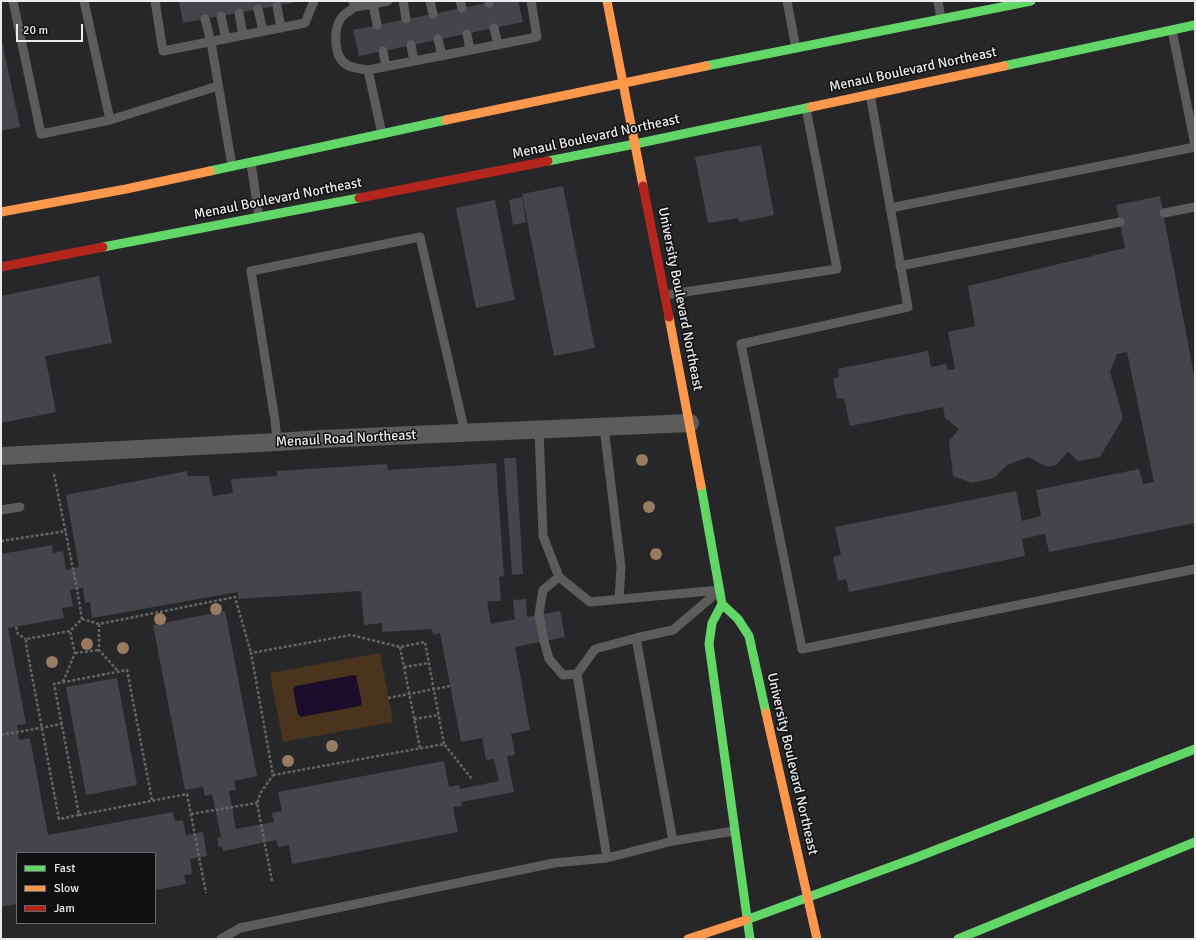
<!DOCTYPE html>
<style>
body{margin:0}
#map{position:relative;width:1196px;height:940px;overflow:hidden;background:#272629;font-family:Signika,sans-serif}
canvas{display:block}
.frame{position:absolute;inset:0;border:2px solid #ebeaed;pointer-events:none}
.legend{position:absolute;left:16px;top:852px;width:140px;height:72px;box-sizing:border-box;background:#100f11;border:1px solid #686769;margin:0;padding:5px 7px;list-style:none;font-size:12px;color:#ebeaed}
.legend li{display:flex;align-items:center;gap:8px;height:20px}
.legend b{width:20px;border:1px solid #686769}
.scale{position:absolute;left:16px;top:24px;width:67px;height:18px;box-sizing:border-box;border:2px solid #ebeaed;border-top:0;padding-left:5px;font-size:12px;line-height:14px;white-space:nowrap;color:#ebeaed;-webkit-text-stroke:3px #100f11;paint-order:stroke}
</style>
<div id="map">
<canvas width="1196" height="940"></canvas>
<div class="frame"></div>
<ul class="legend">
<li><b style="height:5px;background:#63d668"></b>Fast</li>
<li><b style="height:5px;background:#ff974d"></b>Slow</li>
<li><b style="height:5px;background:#b3261e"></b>Jam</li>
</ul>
<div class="scale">20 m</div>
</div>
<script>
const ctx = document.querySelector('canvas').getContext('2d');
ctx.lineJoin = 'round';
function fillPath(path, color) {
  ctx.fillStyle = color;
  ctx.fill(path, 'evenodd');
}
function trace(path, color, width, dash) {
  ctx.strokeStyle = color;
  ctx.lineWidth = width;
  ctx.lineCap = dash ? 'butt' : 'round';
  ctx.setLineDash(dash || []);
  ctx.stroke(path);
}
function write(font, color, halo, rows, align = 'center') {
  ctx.font = font + ' Signika,sans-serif';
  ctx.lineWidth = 3;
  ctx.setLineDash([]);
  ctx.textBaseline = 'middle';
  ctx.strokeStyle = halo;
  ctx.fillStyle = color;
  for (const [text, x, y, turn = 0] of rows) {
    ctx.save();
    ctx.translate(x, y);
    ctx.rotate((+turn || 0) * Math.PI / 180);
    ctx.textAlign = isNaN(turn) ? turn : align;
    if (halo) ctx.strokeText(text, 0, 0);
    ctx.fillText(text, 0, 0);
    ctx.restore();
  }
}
fillPath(new Path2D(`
 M 380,653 L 393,722 L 283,742 L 270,673 Z`), '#4b341e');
fillPath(new Path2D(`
 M 354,675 L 356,676 L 362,703 L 360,706 L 301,717 L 298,714 L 293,689 L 296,686 Z`), '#190d29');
fillPath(new Path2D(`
 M 179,1 L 297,1 L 297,2 L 183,23 Z
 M 497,1 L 518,1 L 523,22 L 359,56 L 353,30 Z
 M 1,36 L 20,127 L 1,131 Z
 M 761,145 L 774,215 L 739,222 L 738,218 L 708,223 L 695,157 Z
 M 563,186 L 595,348 L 554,356 L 522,194 Z
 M 1160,196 L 1195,380 L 1195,523 L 1049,552 L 1045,534 L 1022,539 L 1025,556 L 849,592 L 846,579 L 838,581 L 833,557 L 841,555 L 835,527 L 1016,491 L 1022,521 L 1041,516 L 1036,490 L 1139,469 L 1143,484 L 1154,482 L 1127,352 L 1117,354 L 1110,372 L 1123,418 L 1100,457 L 1078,461 L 1068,452 L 1056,465 L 1047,467 L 1029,457 L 1007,465 L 994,478 L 971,483 L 953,476 L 949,441 L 959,429 L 945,418 L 943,407 L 850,426 L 844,398 L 837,399 L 833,379 L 839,377 L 838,369 L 928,351 L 931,367 L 946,364 L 948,370 L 955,369 L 948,332 L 975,326 L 968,286 L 1125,248 L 1116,205 Z
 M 522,197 L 526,222 L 513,225 L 509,200 Z
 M 495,200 L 515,300 L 476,308 L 456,208 Z
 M 99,276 L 112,343 L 45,356 L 56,412 L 1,423 L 1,296 Z
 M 504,458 L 516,458 L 523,574 L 512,575 Z
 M 496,463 L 504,576 L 499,577 L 501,601 L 487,601 L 491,624 L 515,619 L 513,600 L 526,599 L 527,617 L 560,611 L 565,637 L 515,647 L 530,730 L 511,734 L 515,755 L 507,756 L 514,792 L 461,802 L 462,806 L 453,807 L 458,832 L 292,864 L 289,845 L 278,847 L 276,840 L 223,851 L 222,847 L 219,847 L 217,838 L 221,837 L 212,794 L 205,796 L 203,787 L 185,790 L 153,625 L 225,611 L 257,776 L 234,781 L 236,790 L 229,791 L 236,829 L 274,822 L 272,813 L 282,811 L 278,792 L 444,761 L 449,787 L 459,785 L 460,789 L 499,781 L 494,759 L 486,760 L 482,738 L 461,742 L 440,633 L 433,635 L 432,629 L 382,632 L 382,623 L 364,625 L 361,591 L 238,599 L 238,592 L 92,618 L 90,602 L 85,603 L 83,588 L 70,590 L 73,606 L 62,608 L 64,618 L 8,628 L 26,724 L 17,725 L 19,740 L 30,738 L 48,835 L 173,812 L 175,821 L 183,820 L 186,835 L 203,832 L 207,856 L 190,859 L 192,874 L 184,875 L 186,884 L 155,890 L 155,853 L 17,853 L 17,904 L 1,907 L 1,554 L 52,545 L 53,553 L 63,551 L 66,570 L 79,567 L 66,495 L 187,471 L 188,476 L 209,476 L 213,496 L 233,493 L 231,479 L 277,476 L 277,471 L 387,464 L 388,470 Z
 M 117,678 L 137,785 L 86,795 L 66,687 Z`), '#46434b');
trace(new Path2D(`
 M 54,474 L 77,589 L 82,619
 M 1,541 L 66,531
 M 99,624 L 99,650 L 118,671
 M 16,627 L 18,634 L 26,639
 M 400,647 L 420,748
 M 75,653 L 99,650
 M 404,667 L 429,663
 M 63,682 L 75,653 L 70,631
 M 388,698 L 450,686
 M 414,719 L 439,715
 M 1,735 L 62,724
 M 444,744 L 425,642 L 400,647 L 351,635 L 251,653 L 273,775 L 444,744 L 472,779
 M 152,800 L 127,670 L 54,684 L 79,815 L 187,794 L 206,893
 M 191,814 L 257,803
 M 79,815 L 59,819 L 26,644 L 26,639 L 70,631 L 82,619 L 99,624 L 235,597 L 251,653
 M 272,881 L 257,803 L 261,792 L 273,775`), '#666565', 2.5, [3, 2]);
trace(new Path2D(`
 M 13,1 L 41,134 L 110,120 L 218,86
 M 84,1 L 110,120
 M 155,1 L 163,51 L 305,23 L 314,1
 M 353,1 L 355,7 L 388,1
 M 403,1 L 406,19
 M 430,1 L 433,14
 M 460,1 L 462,8
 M 489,1 L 489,3
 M 787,1 L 796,48
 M 938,1 L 941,19
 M 373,4 L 377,25
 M 277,6 L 281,28
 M 355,7 C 351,10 345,13 342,17 C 333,28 333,57 347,65 C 352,68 362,69 368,70
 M 258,9 L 263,31
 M 239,13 L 243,35
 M 221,16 L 226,39
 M 205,19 L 211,42 L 232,166
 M 494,28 L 498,45
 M 1172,30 L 1195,145
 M 467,34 L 470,50
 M 438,39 L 442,56
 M 411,45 L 414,61
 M 383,51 L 386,67
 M 870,94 L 908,307 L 741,344 L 802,649 L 1195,569
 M 382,134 L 368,70 L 537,37 L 531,1
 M 251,163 L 259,217
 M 890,208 L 1195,147
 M 1164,213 L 1195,207
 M 900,266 L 1120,222
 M 665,295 L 837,269 L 806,108
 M 604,427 L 621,567 L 619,599
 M 539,430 L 543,536 L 559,577 L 590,602 L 720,590 L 673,630 L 636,638 L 595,649 L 577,674 L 563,675 L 549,659 L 544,641 L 539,614 L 543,590 L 559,577
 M 277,442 L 275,420 L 251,271 L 420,237 L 465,433
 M 1,510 L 20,507
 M 636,638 L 673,841
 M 577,674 L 607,858
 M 221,939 L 240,928 L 554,863 L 607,858 L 673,841 L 734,831`), '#5d5c5c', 9);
trace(new Path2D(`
 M 1,456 L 277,442 L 320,439 L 690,423`), '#5d5c5c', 18);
trace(new Path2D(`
 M 706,66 L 1031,1
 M 1004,66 L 1195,25
 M 548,161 L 635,144 L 811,107
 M 210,171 L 446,120
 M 103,247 L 359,198
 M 701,486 L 722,604 L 738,619 L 749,636 L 766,713
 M 722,604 L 712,623 L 709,644 L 750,939
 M 746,920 L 915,858 L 1195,749
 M 958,939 L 1195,842`), '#63d668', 9);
trace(new Path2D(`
 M 607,1 L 643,186
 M 811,107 L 1004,66
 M 446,120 L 706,66
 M 1,212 L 126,189 L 210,171
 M 669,317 L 701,486
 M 766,713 L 817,939
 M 688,939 L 746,920`), '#ff974d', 9);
trace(new Path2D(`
 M 643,186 L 669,317
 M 359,198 L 548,161
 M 1,267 L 103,247`), '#b3261e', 9);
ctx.fillStyle = '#997b61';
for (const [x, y] of [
 [642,460],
 [649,507],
 [656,554],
 [216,609],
 [160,619],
 [87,644],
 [123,648],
 [52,662],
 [332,746],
 [288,761]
]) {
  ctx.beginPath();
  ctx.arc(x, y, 6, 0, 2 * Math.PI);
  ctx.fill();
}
write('14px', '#ebeaed', '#100f11', [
 ["Menaul Boulevard Northeast",913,70,-12],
 ["Menaul Boulevard Northeast",596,137,-12],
 ["Menaul Boulevard Northeast",278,199,-11],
 ["University Boulevard Northeast",680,299,79],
 ["Menaul Road Northeast",346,439,-3],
 ["University Boulevard Northeast",792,764,77]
]);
</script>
